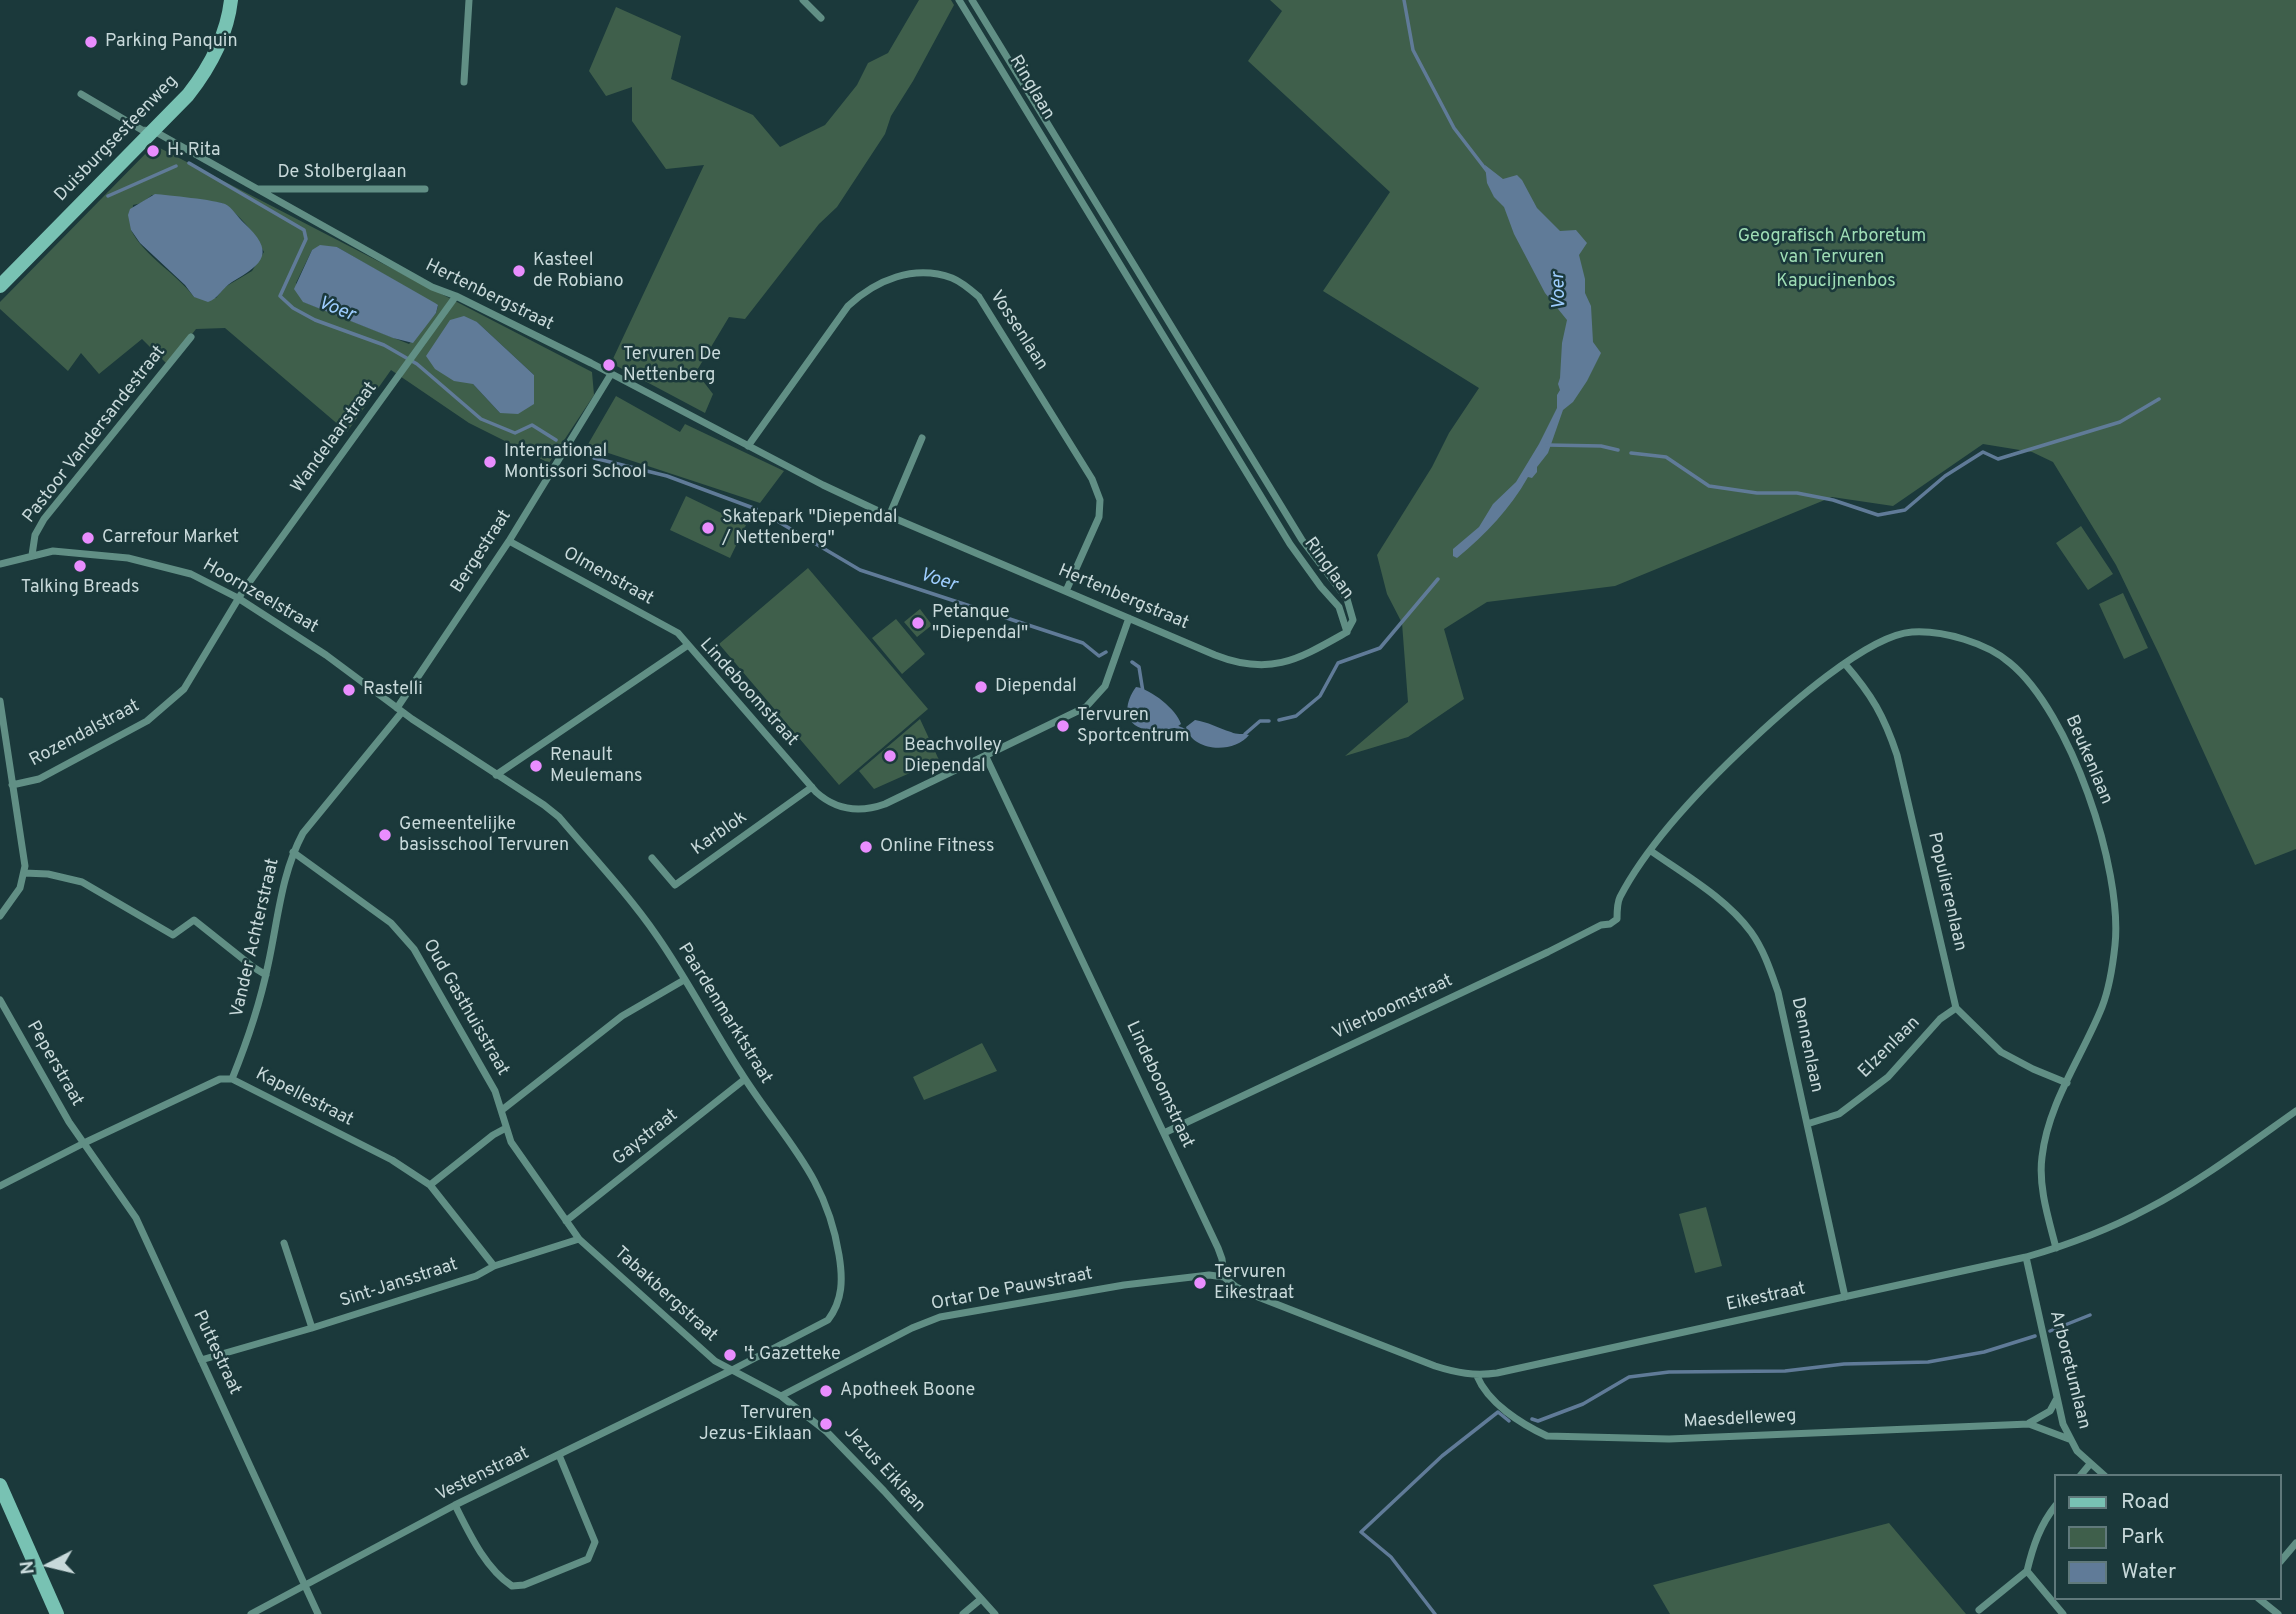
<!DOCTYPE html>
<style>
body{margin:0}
#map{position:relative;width:2296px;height:1614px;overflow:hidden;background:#1b393b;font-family:Overpass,sans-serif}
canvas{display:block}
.legend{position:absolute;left:2054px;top:1474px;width:228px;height:126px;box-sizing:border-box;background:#1b393b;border:2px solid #60797b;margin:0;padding:9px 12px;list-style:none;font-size:21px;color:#c8d9da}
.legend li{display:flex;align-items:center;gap:14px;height:35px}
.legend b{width:35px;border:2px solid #60797b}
.north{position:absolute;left:14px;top:1530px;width:70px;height:70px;-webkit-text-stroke:5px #1b393b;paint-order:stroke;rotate:263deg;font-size:19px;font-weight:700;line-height:28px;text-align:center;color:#c8d9da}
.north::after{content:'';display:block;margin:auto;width:24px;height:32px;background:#c8d9da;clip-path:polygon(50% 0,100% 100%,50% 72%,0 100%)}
</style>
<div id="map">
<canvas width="2296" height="1614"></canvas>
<ul class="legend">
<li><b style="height:9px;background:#78c2b3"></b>Road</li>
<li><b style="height:19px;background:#3f5f4b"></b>Park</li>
<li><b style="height:19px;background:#607b98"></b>Water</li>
</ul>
<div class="north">N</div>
</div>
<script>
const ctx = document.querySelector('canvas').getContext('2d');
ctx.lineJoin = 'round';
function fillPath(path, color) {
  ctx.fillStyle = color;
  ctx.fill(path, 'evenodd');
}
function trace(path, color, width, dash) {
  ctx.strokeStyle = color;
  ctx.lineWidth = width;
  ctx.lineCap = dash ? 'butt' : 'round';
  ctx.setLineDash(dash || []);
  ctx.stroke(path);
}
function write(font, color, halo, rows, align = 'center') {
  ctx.font = font + ' Overpass,sans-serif';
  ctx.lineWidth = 5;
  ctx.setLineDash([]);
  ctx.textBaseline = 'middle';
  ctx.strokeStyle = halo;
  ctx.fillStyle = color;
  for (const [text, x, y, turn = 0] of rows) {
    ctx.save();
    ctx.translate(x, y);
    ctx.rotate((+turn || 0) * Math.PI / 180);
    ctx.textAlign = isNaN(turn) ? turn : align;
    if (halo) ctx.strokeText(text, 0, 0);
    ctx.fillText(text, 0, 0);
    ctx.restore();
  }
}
fillPath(new Path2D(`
 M 919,0 L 951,0 L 954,5 L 913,81 L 891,116 L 885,134 L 837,207 L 819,224 L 745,319 L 729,317 L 696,372 L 713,394 L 705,413 L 611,363 L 704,165 L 666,169 L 632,121 L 632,87 L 606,96 L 589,71 L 616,7 L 681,36 L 671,79 L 753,115 L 780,147 L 825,125 L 857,85 L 868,63 L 888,53 Z
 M 1270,0 L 2296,0 L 2296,849 L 2255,865 L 2159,654 L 2116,565 L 2053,462 L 2032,452 L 1983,444 L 1893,506 L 1832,497 L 1615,586 L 1487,602 L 1444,629 L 1464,699 L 1408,737 L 1345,756 L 1408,702 L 1402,623 L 1387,594 L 1377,555 L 1432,467 L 1449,433 L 1479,388 L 1323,291 L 1390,192 L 1248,61 L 1282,11 Z
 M 154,145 L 592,372 L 594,395 L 549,463 L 469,423 L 391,370 L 347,432 L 225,328 L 196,329 L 168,365 L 142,339 L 99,374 L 81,353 L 68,371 L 0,309 L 0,302 ZM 152,195 L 222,203 C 240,215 254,232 264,252 L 252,271 L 225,287 L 216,298 L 194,297 C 176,273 145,257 131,230 L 133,205 L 142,203 ZM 337,247 L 438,306 L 436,313 L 409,344 L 304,302 L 296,283 L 312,250 ZM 477,322 L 534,375 L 500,413 L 473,384 Z
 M 616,396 L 680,432 L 685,424 L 784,471 L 760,503 L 587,446 Z
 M 686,496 L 746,525 L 730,558 L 670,530 Z
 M 2081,526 L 2113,574 L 2088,590 L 2056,543 Z
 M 808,568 L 928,709 L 839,785 L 719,644 Z
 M 2123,593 L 2148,648 L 2124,659 L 2099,604 Z
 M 920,609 L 932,625 L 917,637 L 904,622 Z
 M 896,619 L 925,654 L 902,674 L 872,638 Z
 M 920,719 L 939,760 L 874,789 L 859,771 Z
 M 982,1043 L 997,1071 L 924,1100 L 913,1077 Z
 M 1706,1207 L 1722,1266 L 1695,1273 L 1679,1214 Z
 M 1889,1523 L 1966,1614 L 1670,1614 L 1653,1585 Z`), '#3f5f4b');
fillPath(new Path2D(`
 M 1485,165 L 1503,179 L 1517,175 L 1522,180 L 1537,208 L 1560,231 L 1576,230 L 1587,243 L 1579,255 L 1585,279 L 1585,293 L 1591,306 L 1593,342 L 1601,353 L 1587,381 L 1573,402 L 1563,410 L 1548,453 L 1537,467 L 1537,472 L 1532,478 L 1528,477 C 1510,509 1486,534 1457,558 L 1453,556 L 1453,549 L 1479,527 L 1493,504 L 1516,482 L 1539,444 L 1557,408 L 1557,395 L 1560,390 L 1558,384 L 1560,378 L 1562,343 L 1567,320 L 1545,293 L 1514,234 L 1504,207 L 1494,197 L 1487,183 Z
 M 155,194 C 167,195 216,200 225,204 C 232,207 238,218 244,223 C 275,252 265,263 232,282 C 222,288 218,299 208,302 L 194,297 L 185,285 L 140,243 L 131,230 L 128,215 L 130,209 Z
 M 320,245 L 337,247 L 435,303 L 438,305 L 436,313 L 413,343 L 393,338 L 303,302 L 294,289 L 312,250 Z
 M 464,316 L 477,322 L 534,375 L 534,404 L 518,414 L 500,413 L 473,384 L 454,381 L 435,369 L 426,356 L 450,320 Z
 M 1136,687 C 1151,689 1177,710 1181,724 C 1173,730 1169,729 1160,730 C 1129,733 1118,712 1136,687 Z
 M 1195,720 C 1208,722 1218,728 1231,732 C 1237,735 1242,733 1249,735 C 1234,754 1192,752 1186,727 Z`), '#607b98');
trace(new Path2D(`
 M 1404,0 L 1413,50 L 1454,128 L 1487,171
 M 189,163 L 304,230 L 306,239 L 280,296 L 293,308 L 315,320 L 384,345 L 417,364 L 481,419 L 515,433 L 532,425 L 556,440
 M 108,196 L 176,166
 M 1547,445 L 1601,446 L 1618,450
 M 1631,453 L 1666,457 L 1709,486 L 1757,493 L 1797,493 L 1833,500 L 1878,515 L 1905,510 L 1945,476 L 1983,452 L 1998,459 L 2120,422 L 2159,399
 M 594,458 L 667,476 L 756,509
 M 767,515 L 860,570 L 1083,643 L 1099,656 L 1106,652
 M 1132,662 L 1139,667 L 1143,692
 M 1279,720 L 1296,716 L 1320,696 L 1338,663 L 1380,648 L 1438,579
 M 1174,726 L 1189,732
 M 1245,734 L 1260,721 L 1269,721
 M 2050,1331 L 2090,1315
 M 1532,1419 L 1538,1421 L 1583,1404 L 1629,1377 L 1669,1372 L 1785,1371 L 1844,1364 L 1928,1362 L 1984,1352 L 2035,1336
 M 1435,1614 L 1391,1557 L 1361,1532 L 1442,1456 L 1498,1412 L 1509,1421`), '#607b98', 3.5);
trace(new Path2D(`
 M 803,0 L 821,18
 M 959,0 L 1290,544 L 1321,587 L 1339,607 L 1347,632
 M 972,0 L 1302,540 L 1347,599 L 1353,620 L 1347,631
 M 464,82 L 469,0
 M 81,94 L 142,130 L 154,131 L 432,287 L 456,296 L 591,363 L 823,485 L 889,516 L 1215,655 C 1271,677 1299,659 1347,632
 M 258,189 L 425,189
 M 748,446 L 848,306 C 876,280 914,264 952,278 C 962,282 971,290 979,297 L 1092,479 L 1100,500 L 1099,517 L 1066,591
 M 889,516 L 922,438
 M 509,541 L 678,633 L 816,792 C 836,810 860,813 885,804 L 1086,707 L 1105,686 L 1129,618
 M 32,555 L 35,535 L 44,519 L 191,337
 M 0,564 L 53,551 L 128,558 L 191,574 L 238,598 L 326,655 L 412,719 L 544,805 L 559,817 C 592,856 628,894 657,936 C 687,979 711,1026 740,1071 C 781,1137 826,1173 839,1255 C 843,1279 843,1300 828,1320 L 732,1370 L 455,1505 L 251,1614
 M 1845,664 C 1872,695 1884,716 1897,755 L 1956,1008 L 2001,1052 L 2033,1069 L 2067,1083
 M 0,701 L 25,866 L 20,888 L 0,916
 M 397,708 L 509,541 L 611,374
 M 986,757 L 1218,1248 L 1222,1259 L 1224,1277
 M 496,775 L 688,645
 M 12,785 L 39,779 L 147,721 L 184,689 L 243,591 L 456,296
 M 1651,851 C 1685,875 1726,898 1751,932 C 1764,950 1771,972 1778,992 L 1845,1297
 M 293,852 L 391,923 L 414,949 L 495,1091 L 511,1142 L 579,1239 L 715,1361 L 781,1396 L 827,1432 L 884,1491 L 995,1614
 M 652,858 L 675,885 L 812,787
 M 24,873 L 48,874 L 82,882 L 173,935 L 194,920 L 253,967 L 266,975
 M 0,1000 L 69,1122 L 136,1218 L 318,1614
 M 232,1079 C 247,1042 260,1004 268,965 C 278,920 281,874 303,833 L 402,712
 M 502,1110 L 622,1016 L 684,980
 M 1807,1124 L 1839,1114 L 1888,1077 L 1940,1019 L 1956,1008
 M 1164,1133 L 1548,952 L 1601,925 L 1610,924 L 1617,919 C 1617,912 1617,903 1620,897 C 1648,843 1707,782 1751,741 C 1784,710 1867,635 1912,632 C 1943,630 1987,643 2010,663 C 2070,712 2123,869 2115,945 C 2113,964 2109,989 2102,1007 C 2082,1057 2048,1103 2042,1157 C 2038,1187 2049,1220 2056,1248
 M 430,1185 L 493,1135 L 506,1128
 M 0,1186 L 84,1143 L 220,1079 L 232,1079 L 392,1160 L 430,1185 L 494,1266
 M 566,1221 L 745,1079
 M 284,1243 L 312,1328
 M 2026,1257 L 2063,1424 L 2077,1451 L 2105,1476
 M 201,1360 L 312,1328 L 476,1276 L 494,1266 L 579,1239
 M 1477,1376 C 1488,1403 1521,1424 1547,1436 L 1669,1439 L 2029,1424 L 2069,1439
 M 781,1396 L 912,1328 L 940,1317 L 1124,1285 L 1209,1275 L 1224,1277 L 1236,1287 L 1253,1295 L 1435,1366 C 1457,1373 1474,1376 1497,1373 L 2026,1257 C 2068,1245 2108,1230 2147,1209 C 2199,1182 2248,1145 2296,1111
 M 2029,1423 L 2050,1411 L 2056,1400
 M 2080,1476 L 2090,1464
 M 455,1505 C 469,1533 485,1568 512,1586 L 524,1585 L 588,1559 L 595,1542 L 559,1455
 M 2056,1505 C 2040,1525 2033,1546 2027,1571 L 2063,1614
 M 2280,1562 L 2296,1543
 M 2258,1598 L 2278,1614
 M 1979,1610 L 2027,1571
 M 963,1614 L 981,1599`), '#618f85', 7);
trace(new Path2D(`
 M 0,286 L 188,95 C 210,67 227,36 231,0
 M 0,1485 L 57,1614`), '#78c2b3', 14);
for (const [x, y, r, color] of [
 [91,42,7,"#e98dfe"],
 [153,151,7,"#e98dfe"],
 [519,271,7,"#e98dfe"],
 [609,365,7,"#e98dfe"],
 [490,462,7,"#e98dfe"],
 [708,528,7,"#e98dfe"],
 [88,538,7,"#e98dfe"],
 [80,566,7,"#e98dfe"],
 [918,623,7,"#e98dfe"],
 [981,687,7,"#e98dfe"],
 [349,690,7,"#e98dfe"],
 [1063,726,7,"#e98dfe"],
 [890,756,7,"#e98dfe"],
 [536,766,7,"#e98dfe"],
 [385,835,7,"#e98dfe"],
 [866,847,7,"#e98dfe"],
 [1200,1283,7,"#e98dfe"],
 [730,1355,7,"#e98dfe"],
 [826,1391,7,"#e98dfe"],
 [826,1424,7,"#e98dfe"]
]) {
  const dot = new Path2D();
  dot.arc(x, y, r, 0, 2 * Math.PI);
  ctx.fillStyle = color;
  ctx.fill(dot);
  trace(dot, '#1b393b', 2.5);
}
write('18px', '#c8d9da', '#1b393b', [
 ["Parking Panquin",105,42],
 ["H. Rita",167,151],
 ["Kasteel",533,261],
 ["de Robiano",533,282],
 ["Tervuren De",623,355],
 ["Nettenberg",623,376],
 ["International",504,452],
 ["Montissori School",504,473],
 ["Skatepark \"Diependal",722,518],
 ["/ Nettenberg\"",722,539],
 ["Carrefour Market",102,538],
 ["Talking Breads",80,588,"center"],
 ["Petanque",932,613],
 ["\"Diependal\"",932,634],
 ["Diependal",995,687],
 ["Rastelli",363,690],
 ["Tervuren",1077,716],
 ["Sportcentrum",1077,737],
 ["Beachvolley",904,746],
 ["Diependal",904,767],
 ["Renault",550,756],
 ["Meulemans",550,777],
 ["Gemeentelijke",399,825],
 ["basisschool Tervuren",399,846],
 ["Online Fitness",880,847],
 ["Tervuren",1214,1273],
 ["Eikestraat",1214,1294],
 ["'t Gazetteke",744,1355],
 ["Apotheek Boone",840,1391],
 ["Tervuren",812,1414,"right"],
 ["Jezus-Eiklaan",812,1435,"right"]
], 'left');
write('18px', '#c8d9da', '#1b393b', [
 ["Ringlaan",1031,88,59],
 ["Duisburgsesteenweg",117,139,-46],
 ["De Stolberglaan",342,173],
 ["Hertenbergstraat",489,296,26],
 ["Vossenlaan",1018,331,57],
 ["Pastoor Vandersandestraat",95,435,-52],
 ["Wandelaarstraat",335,438,-54],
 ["Bergestraat",482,552,-57],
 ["Ringlaan",1328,569,54],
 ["Olmenstraat",608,577,29],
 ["Hoornzeelstraat",260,597,30],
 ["Hertenbergstraat",1123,598,23],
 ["Lindeboomstraat",748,693,48],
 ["Rozendalstraat",85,734,-28],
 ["Beukenlaan",2088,760,67],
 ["Karblok",720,834,-35],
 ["Populierenlaan",1946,892,77],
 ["Vander Achterstraat",256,938,-77],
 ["Oud Gasthuisstraat",465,1008,60],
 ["Vlierboomstraat",1393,1008,-25],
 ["Paardenmarktstraat",724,1014,58],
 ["Dennenlaan",1806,1045,78],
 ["Elzenlaan",1890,1048,-45],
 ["Peperstraat",54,1064,60],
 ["Lindeboomstraat",1159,1085,65],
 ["Kapellestraat",304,1098,27],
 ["Gaystraat",646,1138,-39],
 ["Sint-Jansstraat",399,1284,-18],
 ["Ortar De Pauwstraat",1012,1290,-11],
 ["Tabakbergstraat",665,1295,42],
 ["Eikestraat",1766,1298,-12],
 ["Puttestraat",216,1353,65],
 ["Arboretumlaan",2069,1370,76],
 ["Maesdelleweg",1740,1420,-3],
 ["Jezus Eiklaan",884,1470,47],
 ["Vestenstraat",483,1475,-26]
]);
write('18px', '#9eddb5', '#1b393b', [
 ["Geografisch Arboretum",1832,237],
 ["van Tervuren",1832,258],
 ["Kapucijnenbos",1836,282]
]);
write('italic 19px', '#9ecdfe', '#1b393b', [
 ["Voer",1560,291,-92],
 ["Voer",336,310,22],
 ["Voer",938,581,18]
]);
</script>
